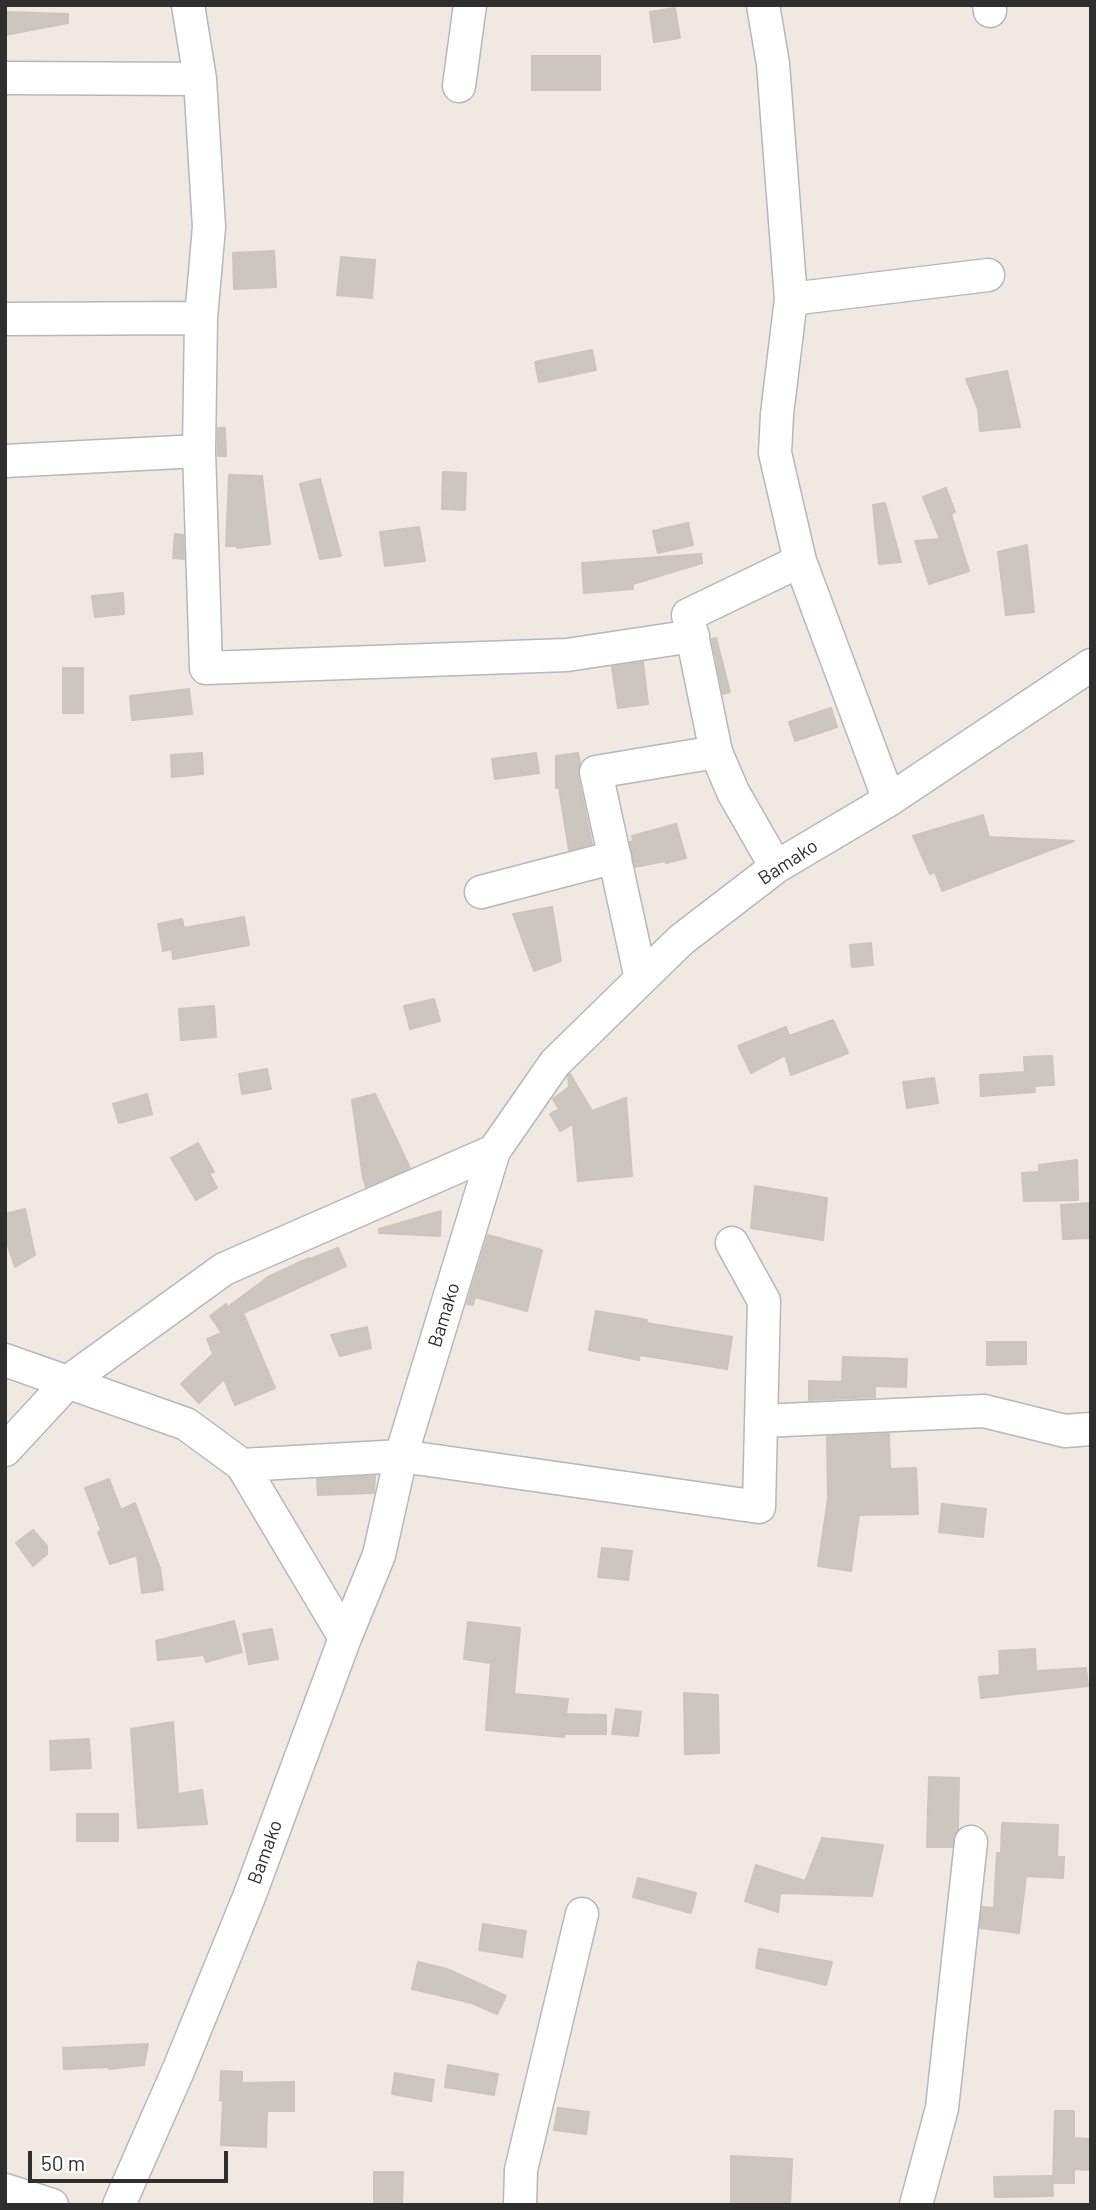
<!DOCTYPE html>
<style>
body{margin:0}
#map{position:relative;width:1096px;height:2210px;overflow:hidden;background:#efe9e1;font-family:Barlow,sans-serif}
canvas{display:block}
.frame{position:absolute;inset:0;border:7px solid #2e2e2e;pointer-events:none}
.scale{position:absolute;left:28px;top:2151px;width:200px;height:32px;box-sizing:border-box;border:4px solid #2e2e2e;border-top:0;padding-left:9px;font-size:21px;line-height:24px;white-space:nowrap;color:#2e2e2e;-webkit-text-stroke:5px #fff;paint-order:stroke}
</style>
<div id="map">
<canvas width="1096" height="2210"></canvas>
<div class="frame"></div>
<div class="scale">50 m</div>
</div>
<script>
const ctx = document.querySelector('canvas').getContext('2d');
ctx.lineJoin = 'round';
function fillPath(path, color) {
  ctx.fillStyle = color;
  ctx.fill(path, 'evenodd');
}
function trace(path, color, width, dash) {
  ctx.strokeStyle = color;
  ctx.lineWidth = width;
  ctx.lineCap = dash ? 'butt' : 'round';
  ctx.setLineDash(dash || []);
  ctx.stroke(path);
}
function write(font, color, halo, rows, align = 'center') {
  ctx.font = font + ' Barlow,sans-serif';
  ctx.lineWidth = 5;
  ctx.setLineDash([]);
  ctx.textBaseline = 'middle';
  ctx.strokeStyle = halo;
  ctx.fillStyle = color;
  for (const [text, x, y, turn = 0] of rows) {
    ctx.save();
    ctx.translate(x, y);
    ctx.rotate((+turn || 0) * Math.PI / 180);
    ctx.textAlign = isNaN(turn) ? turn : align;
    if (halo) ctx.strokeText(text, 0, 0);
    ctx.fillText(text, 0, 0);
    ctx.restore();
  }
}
const building = new Path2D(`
 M 675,8 L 680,38 L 654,42 L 650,12 Z
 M 5,12 L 68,14 L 68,23 L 5,35 Z
 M 532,56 L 600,56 L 600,90 L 532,90 Z
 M 274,251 L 276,287 L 234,289 L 233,253 Z
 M 341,257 L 375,260 L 372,298 L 337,295 Z
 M 592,350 L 596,370 L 539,382 L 535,362 Z
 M 1007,371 L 1020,427 L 980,431 L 978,409 L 966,379 Z
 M 218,428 L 225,428 L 226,456 L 218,456 Z
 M 443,472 L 466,473 L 465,510 L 442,509 Z
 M 229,475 L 262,476 L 270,544 L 237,548 L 237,546 L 226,546 Z
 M 320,479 L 341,556 L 320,559 L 300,484 Z
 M 946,488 L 955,512 L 951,514 L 969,571 L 929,584 L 915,541 L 940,539 L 923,497 Z
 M 885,503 L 901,562 L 879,564 L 873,505 Z
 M 688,523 L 693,545 L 658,553 L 653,531 Z
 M 419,527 L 425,561 L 385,566 L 380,532 Z
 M 175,534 L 183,535 L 184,559 L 173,558 Z
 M 1027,545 L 1034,612 L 1006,615 L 998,552 Z
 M 701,554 L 702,563 L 633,584 L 633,589 L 584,593 L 582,563 Z
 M 123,593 L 124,614 L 95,617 L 92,596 Z
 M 716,638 L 730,692 L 723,694 L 712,639 Z
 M 643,662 L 648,704 L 618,708 L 612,667 Z
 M 63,668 L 83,668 L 83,713 L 63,713 Z
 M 189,689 L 192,714 L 132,720 L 130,696 Z
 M 831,708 L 837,727 L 795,741 L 789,722 Z
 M 202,753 L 203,774 L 172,777 L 171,755 Z
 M 536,753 L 539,773 L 495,779 L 492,759 Z
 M 578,753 L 580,764 L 578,776 L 592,844 L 569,850 L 559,788 L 556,788 L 556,756 Z
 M 983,815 L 989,837 L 1074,841 L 942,891 L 935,872 L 930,874 L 913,836 Z
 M 676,824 L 686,858 L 666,863 L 665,861 L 635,867 L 630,842 L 633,841 L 632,836 Z
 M 552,907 L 561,961 L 534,971 L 513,914 Z
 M 244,917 L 249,945 L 173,959 L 172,949 L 163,951 L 158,924 L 182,919 L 184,928 Z
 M 871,943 L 873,965 L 852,967 L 850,945 Z
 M 434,999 L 440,1021 L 410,1029 L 404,1006 Z
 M 214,1006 L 216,1037 L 181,1040 L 179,1009 Z
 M 833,1020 L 848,1053 L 791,1075 L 785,1055 L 751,1073 L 738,1046 L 786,1027 L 789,1036 Z
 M 1052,1056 L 1054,1085 L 1034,1086 L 1035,1092 L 981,1096 L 980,1075 L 1025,1072 L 1024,1057 Z
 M 267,1069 L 271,1089 L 242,1094 L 239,1074 Z
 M 570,1074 L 592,1111 L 626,1098 L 632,1176 L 578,1181 L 573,1124 L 560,1131 L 550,1114 L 559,1109 L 553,1099 L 569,1087 L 568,1076 Z
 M 934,1078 L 938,1103 L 907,1108 L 903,1082 Z
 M 147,1094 L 152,1114 L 119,1123 L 113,1104 Z
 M 375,1094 L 410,1168 L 366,1187 L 363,1178 L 352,1100 Z
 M 198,1143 L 214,1172 L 209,1173 L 217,1188 L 196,1200 L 171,1158 Z
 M 1077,1160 L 1078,1200 L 1024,1201 L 1022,1173 L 1039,1172 L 1039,1165 Z
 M 755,1186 L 827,1198 L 823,1240 L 751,1228 Z
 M 1091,1203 L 1091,1238 L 1063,1239 L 1061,1205 Z
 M 25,1209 L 35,1255 L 15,1267 L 5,1237 L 5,1214 Z
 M 441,1211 L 440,1236 L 379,1233 L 379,1229 Z
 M 488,1235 L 542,1250 L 527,1311 L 475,1297 L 473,1305 L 467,1304 Z
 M 338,1248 L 346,1266 L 243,1313 L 275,1388 L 235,1405 L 224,1379 L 199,1403 L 181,1384 L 213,1354 L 207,1339 L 222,1333 L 210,1316 L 226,1304 L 228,1307 L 268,1277 L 309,1258 L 310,1259 Z
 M 596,1311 L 647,1320 L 646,1323 L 732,1337 L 727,1369 L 640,1355 L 639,1360 L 589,1350 Z
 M 367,1327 L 371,1348 L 340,1356 L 331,1335 Z
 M 987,1342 L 1026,1342 L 1026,1364 L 987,1365 Z
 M 843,1357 L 907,1359 L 906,1387 L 875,1386 L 875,1397 L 809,1400 L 809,1381 L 842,1382 Z
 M 889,1434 L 890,1469 L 916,1468 L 918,1514 L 859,1515 L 851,1571 L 818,1566 L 828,1499 L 827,1436 Z
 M 375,1476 L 374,1493 L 318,1495 L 317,1479 Z
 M 109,1479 L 121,1510 L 135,1503 L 160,1568 L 163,1590 L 142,1593 L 137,1555 L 110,1564 L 98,1532 L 101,1530 L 85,1488 Z
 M 942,1504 L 986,1509 L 983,1537 L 939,1532 Z
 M 33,1530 L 47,1546 L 47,1554 L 33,1566 L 16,1543 Z
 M 602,1548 L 632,1551 L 628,1580 L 598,1577 Z
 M 234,1621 L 242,1652 L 206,1662 L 204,1655 L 158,1660 L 156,1641 Z
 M 468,1622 L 520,1628 L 514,1694 L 568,1699 L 566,1714 L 606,1715 L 606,1734 L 565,1734 L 564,1737 L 486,1730 L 491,1663 L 464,1659 Z
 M 272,1629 L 278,1659 L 249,1664 L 243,1634 Z
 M 1035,1649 L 1036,1671 L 1086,1668 L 1088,1686 L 981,1698 L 979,1677 L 1000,1675 L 999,1651 Z
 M 684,1693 L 718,1695 L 719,1753 L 685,1754 Z
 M 616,1709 L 641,1712 L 638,1736 L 612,1734 Z
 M 173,1722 L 178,1794 L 202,1790 L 207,1824 L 138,1828 L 131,1729 Z
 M 89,1739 L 91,1768 L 51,1770 L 50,1741 Z
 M 929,1777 L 959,1778 L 958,1830 L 952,1847 L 927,1847 Z
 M 77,1814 L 118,1814 L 118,1841 L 77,1841 Z
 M 1002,1823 L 1058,1825 L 1057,1857 L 1064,1857 L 1063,1878 L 1026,1876 L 1019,1933 L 980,1928 L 982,1907 L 994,1908 L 997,1853 L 1001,1853 Z
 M 822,1838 L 883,1845 L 872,1896 L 780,1893 L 778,1912 L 745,1901 L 756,1865 L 805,1881 Z
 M 638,1878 L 696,1893 L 691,1913 L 633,1897 Z
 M 483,1924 L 526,1931 L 522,1957 L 479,1950 Z
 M 759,1949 L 832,1962 L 826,1985 L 756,1968 Z
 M 418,1962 L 447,1969 L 506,1996 L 497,2014 L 472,2003 L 412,1989 Z
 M 148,2044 L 144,2065 L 109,2069 L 109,2067 L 64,2069 L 63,2048 Z
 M 448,2065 L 498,2074 L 494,2095 L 445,2087 Z
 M 221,2071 L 242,2072 L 242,2083 L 294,2082 L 294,2111 L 267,2111 L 266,2147 L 221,2145 L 223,2101 L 220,2100 Z
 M 395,2073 L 434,2080 L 431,2101 L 392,2094 Z
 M 558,2108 L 589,2112 L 586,2134 L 554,2130 Z
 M 1055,2111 L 1074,2111 L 1074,2138 L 1091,2139 L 1091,2170 L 1074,2169 L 1074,2183 L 1053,2183 Z
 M 731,2156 L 792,2159 L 790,2205 L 731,2205 Z
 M 374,2172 L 403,2172 L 402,2205 L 374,2205 Z
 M 1052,2176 L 1053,2196 L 995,2197 L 994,2177 Z`);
fillPath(building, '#cbc7bf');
trace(building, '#cbc5ba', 2);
const street = new Path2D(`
 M 188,5 L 200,79 L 209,227 L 201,318 L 199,451 L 206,668 L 567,655 L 693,636
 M 763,5 L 773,64 L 791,299 L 777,414 L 775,453 L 800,561 L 889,800
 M 989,5 L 990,11
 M 5,78 L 200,79
 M 459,86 L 470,5
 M 791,299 L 988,275
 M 5,319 L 201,318
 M 5,461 L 199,451
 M 776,867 L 733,792 L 716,752 L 688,615 L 800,561
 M 481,892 L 615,857
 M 641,979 L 596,772 L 716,752
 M 5,1360 L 186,1424 L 242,1465 L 401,1456 L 759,1507 L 764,1301 L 732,1243
 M 761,1421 L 984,1411 L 1065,1431 L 1091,1429
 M 5,1450 L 69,1381 L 224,1269 L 494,1151
 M 242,1465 L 345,1638
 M 5,2190 L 52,2205
 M 119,2205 L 178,2071 L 249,1897 L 345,1638 L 379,1555 L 401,1456 L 494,1151 L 555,1063 L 681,940 L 776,867 L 889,800 L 1091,665
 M 520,2205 L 521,2170 L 582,1914
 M 916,2205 L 942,2108 L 971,1842`);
trace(street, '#b4b7c1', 35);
trace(street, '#fff', 32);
write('19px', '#2e2e2e', '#fff', [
 ["Bamako",788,862,-33],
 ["Bamako",444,1315,-73],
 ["Bamako",265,1852,-70]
]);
</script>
